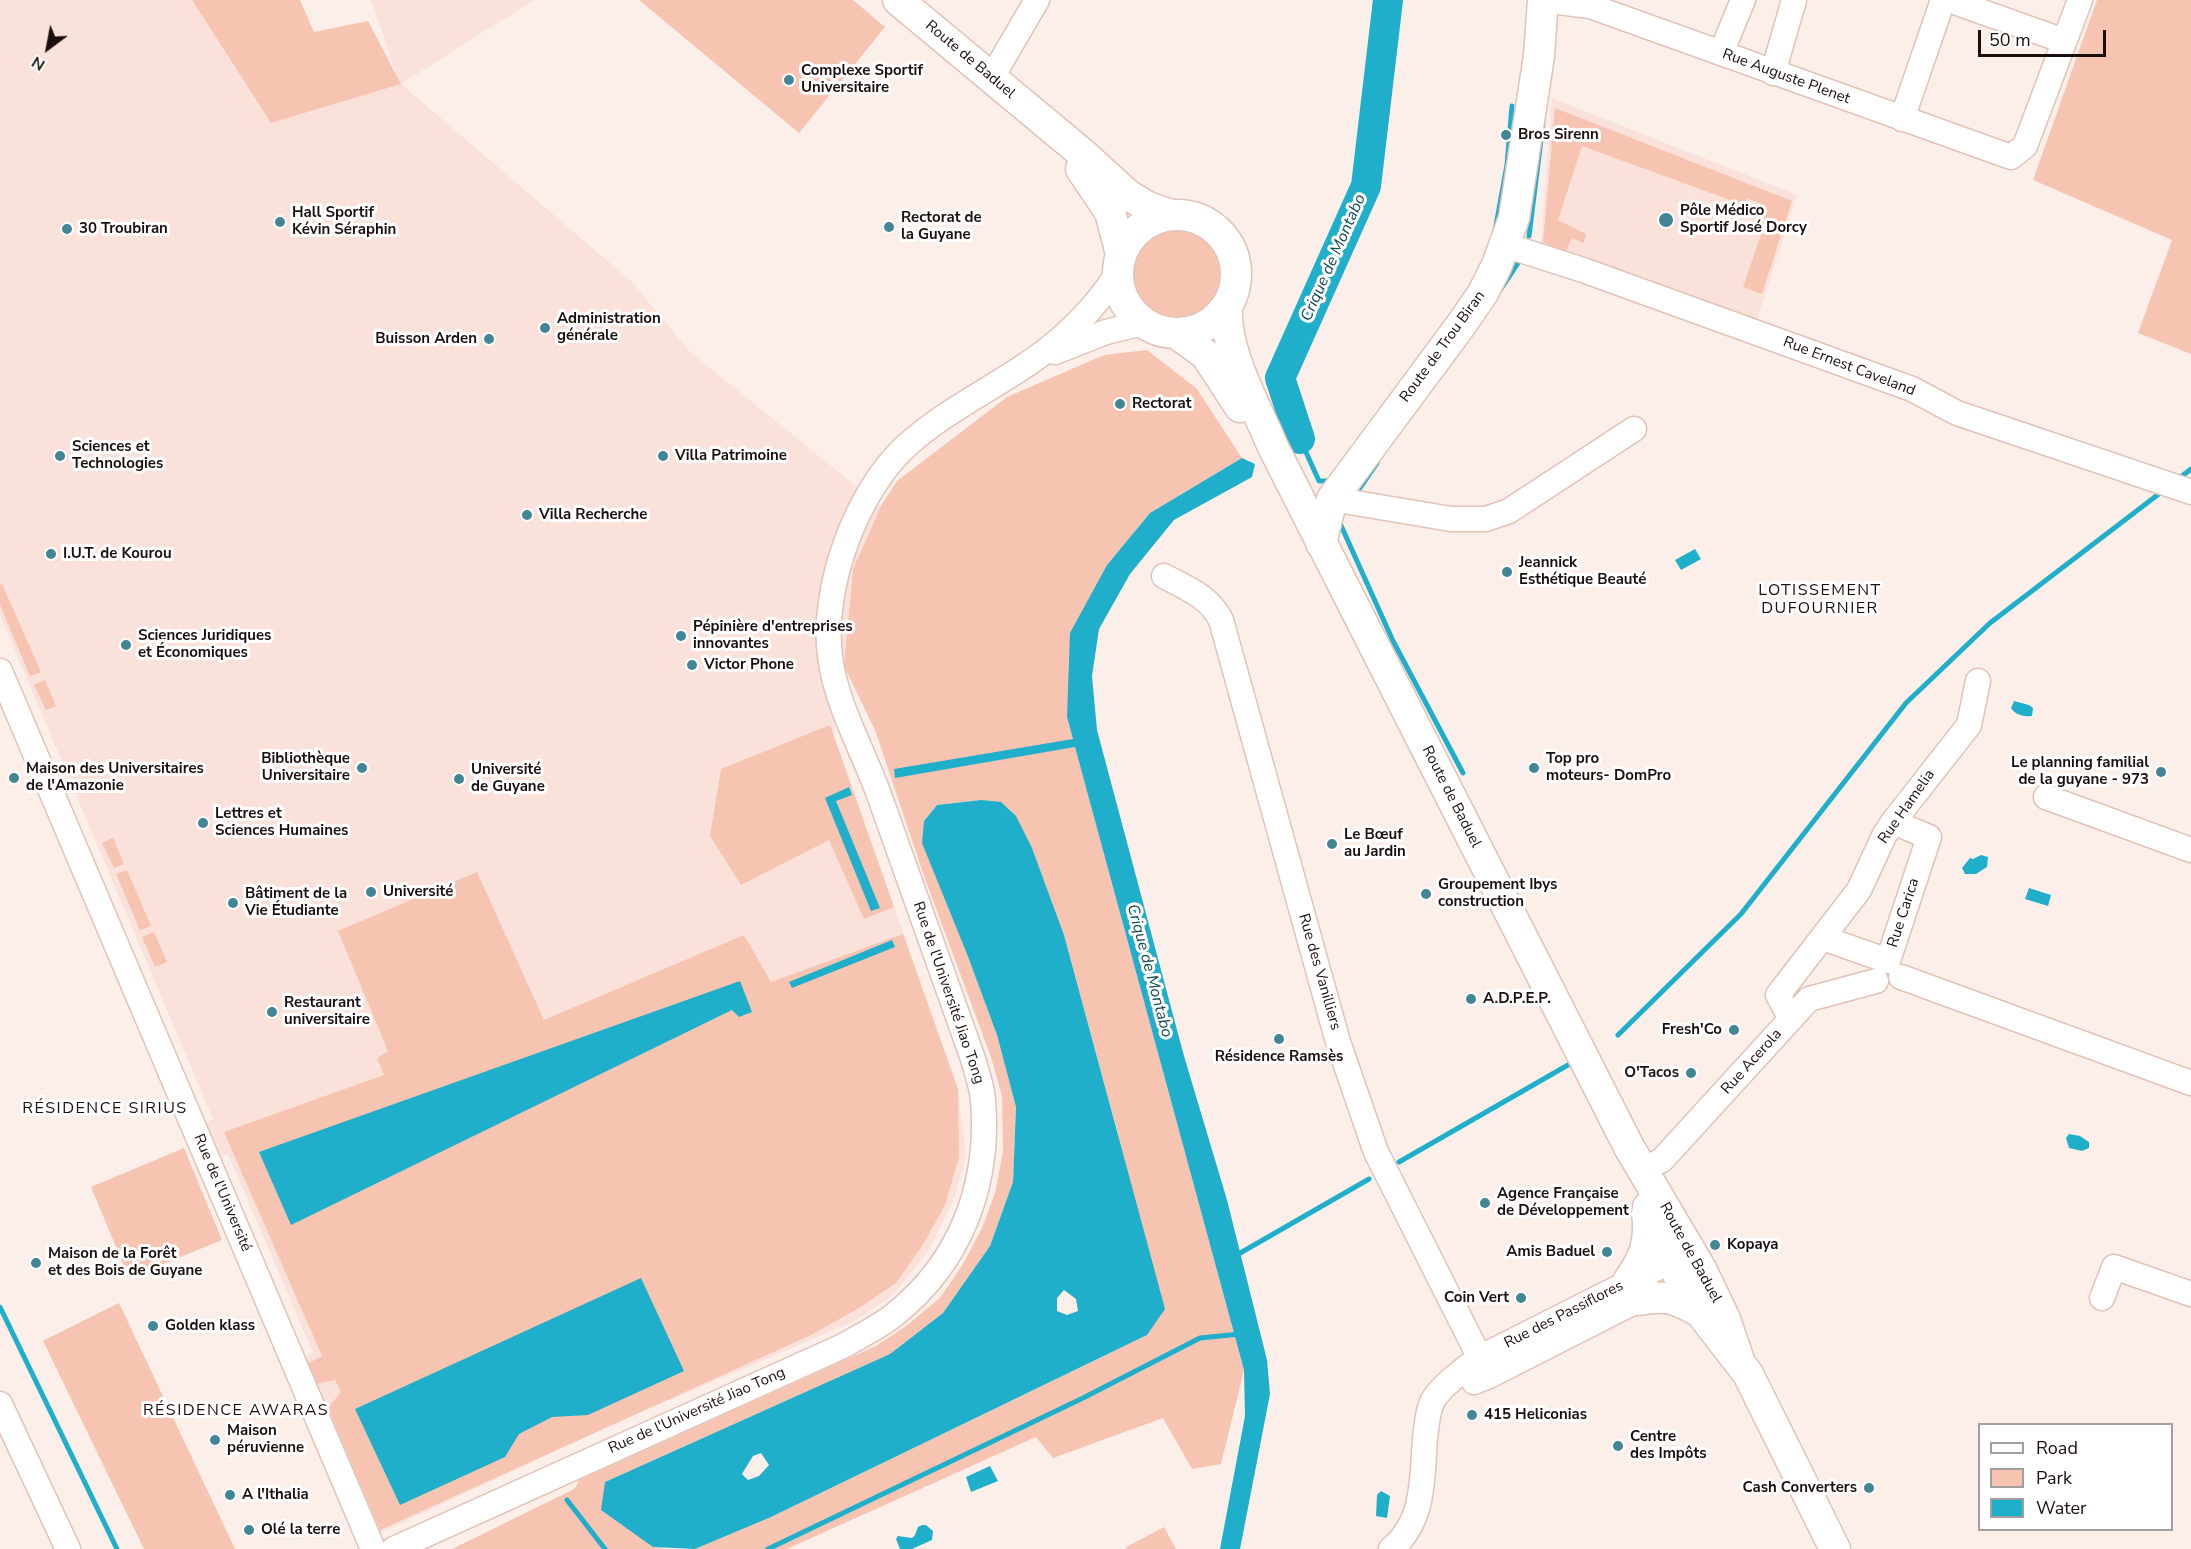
<!DOCTYPE html>
<meta charset="utf-8">
<style>
body{margin:0}
#map{position:relative;width:2191px;height:1549px;overflow:hidden;background:#fcefea;font-family:"Nunito Sans",sans-serif}
canvas{display:block}
.legend{position:absolute;left:1978px;top:1423px;width:195px;height:108px;box-sizing:border-box;background:#fff;border:2px solid #a39f9e;margin:0;padding:8px 10px;list-style:none;font-size:18px;color:#1a0f0c}
.legend li{display:flex;align-items:center;gap:12px;height:30px}
.legend b{width:30px;border:2px solid #a39f9e}
.north{position:absolute;left:18px;top:18px;width:60px;height:60px;-webkit-text-stroke:4px #fff;paint-order:stroke;rotate:212deg;font-size:16px;font-weight:700;line-height:24px;text-align:center;color:#1a0f0c}
.north::after{content:'';display:block;margin:auto;width:21px;height:27px;background:#1a0f0c;clip-path:polygon(50% 0,100% 100%,50% 72%,0 100%)}
.scale{position:absolute;left:1978px;top:30px;width:128px;height:27px;box-sizing:border-box;border:3px solid #1a0f0c;border-top:0;padding-left:8px;font-size:18px;line-height:21px;white-space:nowrap;color:#1a0f0c;-webkit-text-stroke:4px #fff;paint-order:stroke}
</style>
<div id="map">
<canvas width="2191" height="1549"></canvas>
<ul class="legend">
<li><b style="height:8px;background:#fff"></b>Road</li>
<li><b style="height:16px;background:#f7c4b1"></b>Park</li>
<li><b style="height:16px;background:#20afca"></b>Water</li>
</ul>
<div class="north">N</div>
<div class="scale">50 m</div>
</div>
<script>
const ctx = document.querySelector('canvas').getContext('2d');
ctx.lineJoin = 'round';
function fillPath(path, color) {
  ctx.fillStyle = color;
  ctx.fill(path, 'evenodd');
}
function trace(path, color, width, dash) {
  ctx.strokeStyle = color;
  ctx.lineWidth = width;
  ctx.lineCap = dash ? 'butt' : 'round';
  ctx.setLineDash(dash || []);
  ctx.stroke(path);
}
function write(font, color, halo, rows, align = 'center') {
  ctx.font = font + ' "Nunito Sans",sans-serif';
  ctx.lineWidth = 6;
  ctx.setLineDash([]);
  ctx.textBaseline = 'middle';
  ctx.strokeStyle = halo;
  ctx.fillStyle = color;
  for (const [text, x, y, turn = 0] of rows) {
    ctx.save();
    ctx.translate(x, y);
    ctx.rotate((+turn || 0) * Math.PI / 180);
    ctx.textAlign = isNaN(turn) ? turn : align;
    if (halo) ctx.strokeText(text, 0, 0);
    ctx.fillText(text, 0, 0);
    ctx.restore();
  }
}
fillPath(new Path2D(`
 M 0,0 L 192,0 L 271,123 L 400,84 L 371,0 L 534,0 L 401,84 L 632,282 L 691,353 L 881,506 L 853,569 L 844,666 L 834,736 L 958,1089 L 966,1155 L 953,1201 L 928,1252 L 893,1295 L 853,1322 L 618,1422 L 378,1534 L 302,1358 L 313,1353 L 228,1154 L 217,1158 L 202,1124 L 213,1119 L 0,615 Z
 M 1552,98 L 1797,195 L 1757,320 L 1541,245 Z`), '#fae1d9');
fillPath(new Path2D(`
 M 192,0 L 300,0 L 314,32 L 368,21 L 401,84 L 271,123 Z
 M 639,0 L 853,0 L 885,27 L 799,133 Z
 M 2097,0 L 2191,0 L 2191,354 L 2138,333 L 2172,240 L 2033,180 Z
 M 1555,108 L 1792,201 L 1762,294 L 1743,287 L 1764,226 L 1752,230 L 1761,204 L 1747,198 L 1744,205 L 1582,146 L 1558,220 L 1586,234 L 1584,243 L 1572,238 L 1566,252 L 1543,242 Z
 M1128 274a48 48 0 1 1 96 0a48 48 0 1 1-96 0Z
 M 1147,350 L 1197,389 L 1242,458 L 1150,513 L 1107,565 L 1067,717 L 1244,1370 L 1221,1464 L 1192,1469 L 1163,1418 L 1053,1458 L 1036,1437 L 787,1549 L 695,1549 L 771,1517 L 1147,1335 L 1118,1134 L 1064,935 L 1032,848 L 981,800 L 937,805 L 924,821 L 967,954 L 997,1035 L 1016,1107 L 1013,1182 L 990,1246 L 943,1313 L 890,1354 L 605,1482 L 653,1547 L 666,1549 L 452,1549 L 572,1490 L 576,1487 L 579,1480 L 876,1346 L 906,1326 L 940,1298 L 963,1264 L 982,1228 L 995,1193 L 1003,1152 L 1002,1096 L 991,1057 L 924,876 L 875,730 L 844,666 L 853,569 L 881,506 L 897,481 L 1007,397 L 1104,355 Z
 M 2,584 L 41,672 L 30,676 L 0,605 L 0,585 Z
 M 45,680 L 56,706 L 46,710 L 34,685 Z
 M 830,725 L 894,907 L 864,919 L 829,840 L 741,885 L 710,836 L 721,769 Z
 M 113,838 L 124,864 L 114,868 L 102,843 Z
 M 127,870 L 151,926 L 140,930 L 116,874 Z
 M 477,872 L 544,1020 L 744,935 L 771,982 L 903,934 L 958,1089 L 959,1157 L 945,1205 L 924,1243 L 896,1283 L 859,1308 L 811,1335 L 380,1530 L 328,1408 L 341,1392 L 335,1380 L 316,1384 L 307,1364 L 322,1356 L 224,1132 L 384,1075 L 377,1058 L 388,1051 L 338,931 Z
 M 154,932 L 167,962 L 155,967 L 142,937 Z
 M 184,1148 L 222,1240 L 129,1278 L 91,1187 Z
 M 119,1303 L 235,1549 L 144,1549 L 43,1341 Z
 M 1164,1527 L 1176,1549 L 1127,1549 L 1126,1547 Z`), '#f7c4b1');
fillPath(new Path2D(`
 M 1242,458 L 1255,464 L 1252,477 L 1174,520 L 1130,574 L 1099,629 L 1092,676 L 1097,730 L 1184,1056 L 1227,1200 L 1267,1360 L 1270,1394 L 1240,1549 L 1220,1549 L 1245,1416 L 1244,1370 L 1075,747 L 895,778 L 894,769 L 1073,739 L 1067,717 L 1070,633 L 1107,565 L 1150,513 Z
 M 1695,549 L 1701,559 L 1681,570 L 1675,560 Z
 M 2014,701 L 2029,705 L 2033,708 L 2032,716 C 2025,717 2015,715 2011,708 Z
 M 849,787 L 852,795 L 836,801 L 880,908 L 871,911 L 825,798 Z
 M 981,800 L 1001,802 L 1016,816 L 1032,848 L 1064,935 L 1165,1309 L 1147,1335 L 771,1517 L 695,1549 L 653,1547 L 601,1510 L 605,1482 L 890,1354 L 943,1313 L 990,1246 L 1013,1182 L 1016,1107 L 997,1035 L 967,954 L 922,843 L 924,821 L 937,805 ZM 1064,1290 L 1076,1299 L 1078,1311 L 1067,1315 L 1057,1311 L 1057,1298 ZM 761,1453 L 769,1465 L 759,1476 L 748,1480 L 742,1474 L 753,1456 Z
 M 1981,855 L 1988,857 L 1987,867 L 1976,874 L 1965,874 L 1962,868 L 1970,858 L 1973,859 Z
 M 2029,888 L 2051,895 L 2048,906 L 2025,899 Z
 M 892,940 L 895,947 L 792,988 L 789,982 Z
 M 740,981 L 752,1012 L 739,1017 L 732,1010 L 291,1225 L 259,1152 Z
 M 2069,1134 L 2080,1136 L 2089,1142 L 2089,1148 L 2082,1151 L 2069,1148 L 2066,1138 Z
 M 641,1278 L 684,1371 L 588,1415 L 552,1417 L 519,1434 L 505,1457 L 400,1505 L 355,1409 Z
 M 990,1466 L 998,1481 L 971,1492 L 966,1477 Z
 M 1381,1491 L 1390,1496 L 1387,1518 L 1376,1516 L 1377,1495 Z
 M 922,1525 L 926,1525 L 933,1531 L 932,1540 L 912,1549 L 900,1549 L 896,1539 L 898,1536 L 912,1538 L 915,1535 L 918,1527 Z`), '#20afca');
trace(new Path2D(`
 M 1495,231 L 1507,165 L 1512,106
 M 1529,236 L 1543,124
 M 1501,289 L 1518,263
 M 1300,439 L 1319,481 L 1331,481
 M 2178,479 L 2191,469
 M 1355,495 L 1377,463
 M 1339,521 L 1393,641 L 1463,773
 M 1618,1035 L 1741,914 L 1906,703 L 1990,623 L 2164,490
 M 1399,1162 L 1568,1065
 M 1235,1256 L 1369,1179
 M 0,1307 L 117,1549
 M 567,1500 L 605,1549
 M 768,1549 L 1083,1398 L 1200,1338 L 1240,1334`), '#20afca', 5);
trace(new Path2D(`
 M 1300,439 L 1280,378 L 1366,186 L 1388,0`), '#20afca', 30);
const minor = new Path2D(`
 M 1543,0 L 1590,6 L 2011,157 L 2025,146 L 2080,0
 M 1949,0 L 2064,41
 M 1721,53 L 1743,0
 M 1773,73 L 1794,0
 M 992,77 L 1037,0
 M 1902,119 L 1943,0
 M 1505,245 L 1583,270 L 1912,389 L 1957,413 L 2191,492
 M 1055,352 L 1106,332 L 1143,323
 M 1332,499 L 1451,519 L 1486,519 L 1509,511 L 1634,429
 M 1164,576 C 1186,588 1209,596 1221,620 L 1338,1042 L 1376,1152 L 1489,1376
 M 0,671 L 373,1549
 M 2046,797 L 2191,850
 M 1823,938 L 1888,961 L 1929,837 L 1893,822
 M 1901,977 L 2191,1083
 M 1791,1019 L 1778,995 L 1859,890 L 1884,836 L 1893,822 L 1969,725 L 1978,681
 M 1643,1170 L 1662,1160 L 1809,999 L 1876,981
 M 2102,1298 L 2114,1267 L 2191,1294
 M 1474,1382 L 1489,1376 L 1652,1293
 M 0,1404 L 68,1549
 M 394,1549 L 843,1346 C 860,1336 879,1327 894,1315 C 961,1262 990,1184 983,1100 C 982,1086 976,1070 972,1056 C 940,968 910,880 878,792 C 862,749 835,701 830,656 C 821,588 856,493 905,447 C 942,413 988,391 1029,363 C 1064,339 1094,310 1117,274
 M 1391,1549 C 1425,1522 1422,1477 1425,1438 C 1427,1426 1427,1413 1432,1402 C 1439,1388 1466,1367 1479,1358 L 1687,1253`);
const major = new Path2D(`
 M 898,0 L 1083,154 L 1128,195 L 1148,207 L 1171,215
 M 1081,169 L 1110,212 L 1121,254
 M1118 274a59 59 0 1 1 118 0a59 59 0 1 1-118 0Z
 M 1227,307 C 1224,351 1256,406 1273,447 L 1629,1147 L 1701,1269 L 1725,1319 L 1740,1363
 M 1176,333 L 1206,355 L 1240,407
 M 1321,543 L 1332,499 L 1461,325 L 1483,293 L 1497,265 L 1514,218 L 1539,56 L 1543,0
 M 1648,1207 L 1680,1279 L 1700,1312 L 1748,1374 L 1835,1549
 M 1627,1283 C 1644,1258 1651,1244 1647,1213
 M 1637,1300 C 1668,1295 1673,1297 1700,1312`);
trace(minor, '#e2c2b7', 27);
trace(major, '#e2c2b7', 33);
trace(minor, '#fff', 24);
trace(major, '#fff', 30);
for (const [x, y, r, color] of [
 [789,80,6,"#428595"],
 [1506,135,6,"#428595"],
 [1666,220,8,"#428595"],
 [280,222,6,"#428595"],
 [889,227,6,"#428595"],
 [67,229,6,"#428595"],
 [545,328,6,"#428595"],
 [489,339,6,"#428595"],
 [1120,404,6,"#428595"],
 [60,456,6,"#428595"],
 [663,456,6,"#428595"],
 [527,515,6,"#428595"],
 [51,554,6,"#428595"],
 [1507,572,6,"#428595"],
 [681,636,6,"#428595"],
 [126,645,6,"#428595"],
 [692,665,6,"#428595"],
 [362,768,6,"#428595"],
 [1534,768,6,"#428595"],
 [2161,772,6,"#428595"],
 [14,778,6,"#428595"],
 [459,779,6,"#428595"],
 [203,823,6,"#428595"],
 [1332,844,6,"#428595"],
 [371,892,6,"#428595"],
 [1426,894,6,"#428595"],
 [233,903,6,"#428595"],
 [1471,999,6,"#428595"],
 [272,1012,6,"#428595"],
 [1734,1030,6,"#428595"],
 [1279,1039,6,"#428595"],
 [1691,1073,6,"#428595"],
 [1485,1203,6,"#428595"],
 [1715,1245,6,"#428595"],
 [1607,1252,6,"#428595"],
 [36,1263,6,"#428595"],
 [1521,1298,6,"#428595"],
 [153,1326,6,"#428595"],
 [1472,1415,6,"#428595"],
 [215,1440,6,"#428595"],
 [1618,1446,6,"#428595"],
 [1869,1488,6,"#428595"],
 [230,1495,6,"#428595"],
 [249,1530,6,"#428595"]
]) {
  const dot = new Path2D();
  dot.arc(x, y, r, 0, 2 * Math.PI);
  ctx.fillStyle = color;
  ctx.fill(dot);
  trace(dot, '#fff', 2);
}
write('15px', '#1a0f0c', '#fff', [
 ["Route de Baduel",970,60,40],
 ["Rue Auguste Plenet",1786,77,20],
 ["Route de Trou Biran",1443,347,-54],
 ["Rue Ernest Caveland",1849,367,21],
 ["Route de Baduel",1451,797,63],
 ["Rue Hamelia",1907,807,-55],
 ["Rue Carica",1904,913,-72],
 ["Rue des Vanilliers",1319,972,74],
 ["Rue de l'Université Jiao Tong",948,993,71],
 ["Rue Acerola",1752,1062,-48],
 ["Rue de l'Université",222,1193,67],
 ["Route de Baduel",1690,1253,61],
 ["Rue des Passiflores",1564,1315,-27],
 ["Rue de l'Université Jiao Tong",697,1411,-24]
]);
write('bold 15px', '#1a0f0c', '#fff', [
 ["Complexe Sportif",801,71],
 ["Universitaire",801,88],
 ["Bros Sirenn",1518,135],
 ["Pôle Médico",1680,211],
 ["Sportif José Dorcy",1680,228],
 ["Hall Sportif",292,213],
 ["Kévin Séraphin",292,230],
 ["Rectorat de",901,218],
 ["la Guyane",901,235],
 ["30 Troubiran",79,229],
 ["Administration",557,319],
 ["générale",557,336],
 ["Buisson Arden",477,339,"right"],
 ["Rectorat",1132,404],
 ["Sciences et",72,447],
 ["Technologies",72,464],
 ["Villa Patrimoine",675,456],
 ["Villa Recherche",539,515],
 ["I.U.T. de Kourou",63,554],
 ["Jeannick",1519,563],
 ["Esthétique Beauté",1519,580],
 ["Pépinière d'entreprises",693,627],
 ["innovantes",693,644],
 ["Sciences Juridiques",138,636],
 ["et Économiques",138,653],
 ["Victor Phone",704,665],
 ["Bibliothèque",350,759,"right"],
 ["Universitaire",350,776,"right"],
 ["Top pro",1546,759],
 ["moteurs- DomPro",1546,776],
 ["Le planning familial",2149,763,"right"],
 ["de la guyane - 973",2149,780,"right"],
 ["Maison des Universitaires",26,769],
 ["de l'Amazonie",26,786],
 ["Université",471,770],
 ["de Guyane",471,787],
 ["Lettres et",215,814],
 ["Sciences Humaines",215,831],
 ["Le Bœuf",1344,835],
 ["au Jardin",1344,852],
 ["Groupement Ibys",1438,885],
 ["construction",1438,902],
 ["Université",383,892],
 ["Bâtiment de la",245,894],
 ["Vie Étudiante",245,911],
 ["A.D.P.E.P.",1483,999],
 ["Restaurant",284,1003],
 ["universitaire",284,1020],
 ["Fresh'Co",1722,1030,"right"],
 ["Résidence Ramsès",1279,1057,"center"],
 ["O'Tacos",1679,1073,"right"],
 ["Agence Française",1497,1194],
 ["de Développement",1497,1211],
 ["Kopaya",1727,1245],
 ["Amis Baduel",1595,1252,"right"],
 ["Maison de la Forêt",48,1254],
 ["et des Bois de Guyane",48,1271],
 ["Coin Vert",1509,1298,"right"],
 ["Golden klass",165,1326],
 ["415 Heliconias",1484,1415],
 ["Maison",227,1431],
 ["péruvienne",227,1448],
 ["Centre",1630,1437],
 ["des Impôts",1630,1454],
 ["Cash Converters",1857,1488,"right"],
 ["A l'Ithalia",242,1495],
 ["Olé la terre",261,1530]
], 'left');
write('italic 16px', '#104854', '#fff', [
 ["Crique de Montabo",1334,258,-66],
 ["Crique de Montabo",1149,971,75]
]);
ctx.letterSpacing = '1.5px';
write('16px', '#1a0f0c', '#fff', [
 ["LOTISSEMENT",1820,591],
 ["DUFOURNIER",1820,609],
 ["RÉSIDENCE SIRIUS",105,1109],
 ["RÉSIDENCE AWARAS",236,1411]
]);
ctx.letterSpacing = '0px';
</script>
